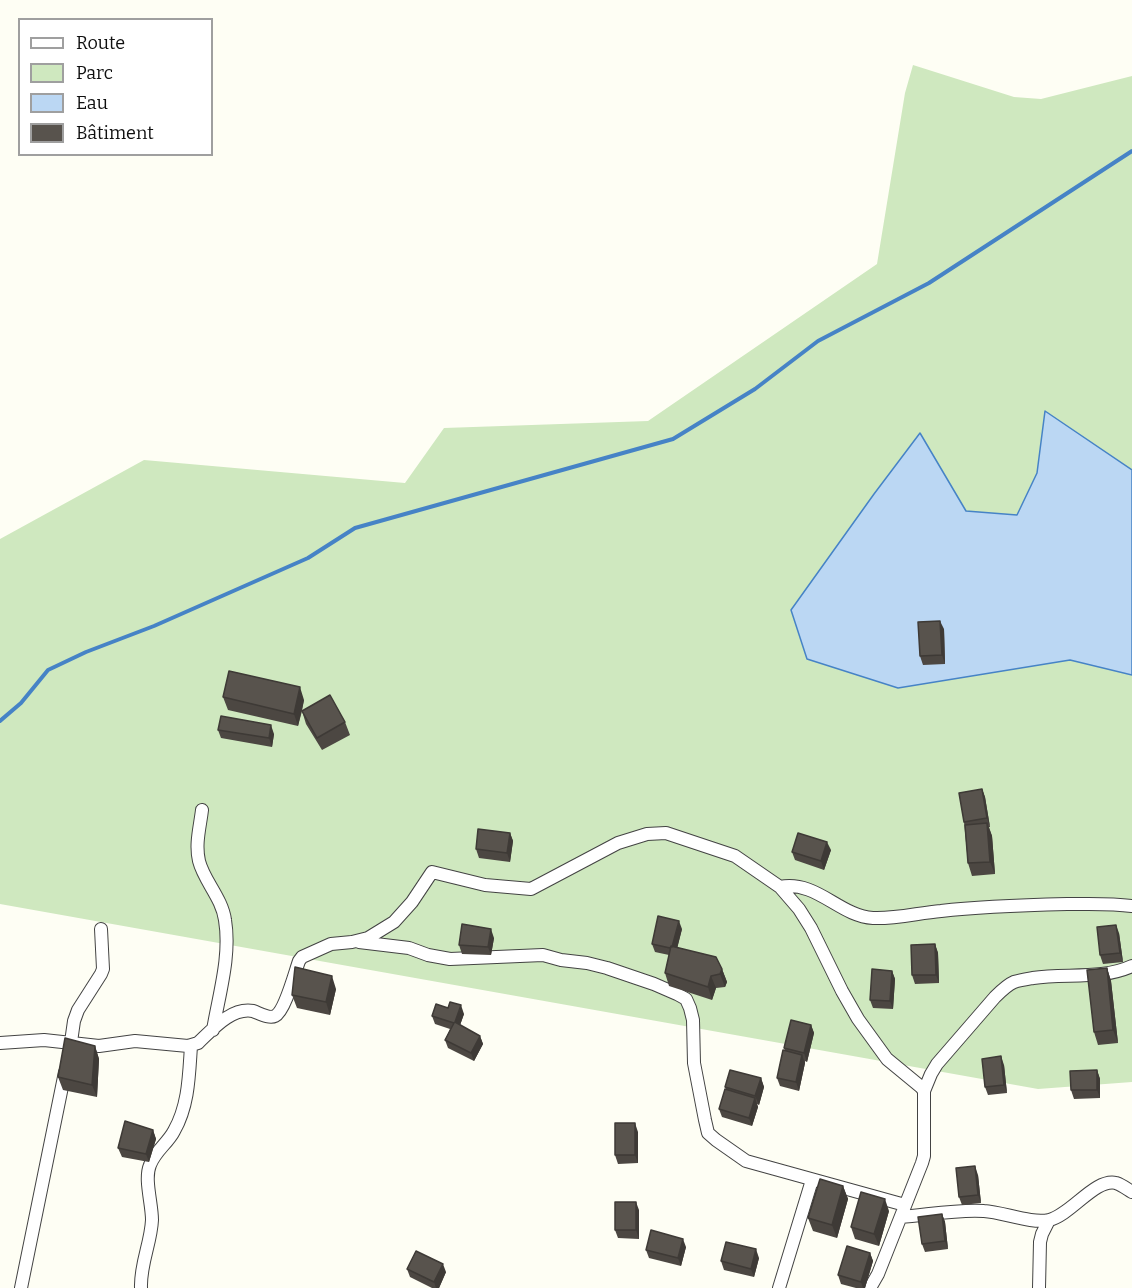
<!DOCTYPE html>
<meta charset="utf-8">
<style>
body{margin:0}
#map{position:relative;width:1132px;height:1288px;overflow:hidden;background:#fefef4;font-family:Bitter,serif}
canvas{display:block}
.legend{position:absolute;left:18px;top:18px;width:195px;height:138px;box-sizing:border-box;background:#fff;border:2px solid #9f9f9f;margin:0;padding:8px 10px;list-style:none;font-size:18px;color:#101010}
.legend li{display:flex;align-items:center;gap:12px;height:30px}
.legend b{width:30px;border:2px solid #9f9f9f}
</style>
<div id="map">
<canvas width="1132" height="1288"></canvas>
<ul class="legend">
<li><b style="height:8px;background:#fff"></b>Route</li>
<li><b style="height:16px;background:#cfe8bf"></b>Parc</li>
<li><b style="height:16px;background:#bbd7f3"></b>Eau</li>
<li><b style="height:16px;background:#58534d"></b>Bâtiment</li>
</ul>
</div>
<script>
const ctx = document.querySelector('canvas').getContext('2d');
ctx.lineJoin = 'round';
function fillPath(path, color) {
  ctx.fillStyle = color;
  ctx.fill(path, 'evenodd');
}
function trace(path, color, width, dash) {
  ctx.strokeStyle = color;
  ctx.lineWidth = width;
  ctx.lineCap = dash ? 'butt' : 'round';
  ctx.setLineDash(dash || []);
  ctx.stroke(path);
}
fillPath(new Path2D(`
 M 913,65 L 1014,97 L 1041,99 L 1132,76 L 1132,1082 L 1038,1089 L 0,904 L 0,539 L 144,460 L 405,483 L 444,428 L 648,421 L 877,264 L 905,93 Z`), '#cfe8bf');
const water = new Path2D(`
 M 1045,411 L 1132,470 L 1132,675 L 1070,660 L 898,688 L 807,659 L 791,610 L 874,494 L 920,433 L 966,511 L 1017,515 L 1037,473 Z`);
fillPath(water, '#bbd7f3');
trace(water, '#4683c6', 1.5);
trace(new Path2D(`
 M 0,721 L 21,703 L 48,670 L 86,652 L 154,626 L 308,558 L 355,528 L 673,439 L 755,389 L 818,341 L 929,283 L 1132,151`), '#4683c6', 4);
const minor = new Path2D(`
 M 202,810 C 200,827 195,844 199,861 C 204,881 222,898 225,920 C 231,956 219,994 213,1030
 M 780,887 C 817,880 839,916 873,918 C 896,919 918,913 941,911 C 983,906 1026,905 1068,904 C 1089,904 1111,903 1132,906
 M 359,942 L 409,948 L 428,955 L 450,959 L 543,955 L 561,960 L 587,963 L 607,968 L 654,984 L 677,994 L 686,999 L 690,1008 L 693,1020 L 694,1063 L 705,1120 L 708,1133 L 716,1140 L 746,1161 L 905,1205
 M 0,1043 L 44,1040 L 99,1046 L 135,1041 L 188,1046 L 198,1043 C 212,1030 231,1007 253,1011 C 259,1013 269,1019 275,1016 C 285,1011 295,972 299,961 L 302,957 L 331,944 L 352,942 L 368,938 L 394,922 L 412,902 L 432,872 L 485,885 L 531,889 L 618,843 L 647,834 L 666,833 L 735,856 L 780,887 L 799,909 L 811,928 L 842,991 L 858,1019 L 887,1059 L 921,1087 L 924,1091 L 924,1156 L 922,1163 L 878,1274 L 870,1288
 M 70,1049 L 74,1021 L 78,1010 L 101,974 L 103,969 L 101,929
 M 924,1091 L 931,1074 L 937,1064 L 995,997 C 1001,991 1007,985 1014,982 C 1020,980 1027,979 1033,978 C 1065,973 1102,980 1132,966
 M 901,1217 C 927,1215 959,1209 984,1211 C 1003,1212 1031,1224 1049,1220 C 1071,1215 1095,1178 1116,1183 C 1122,1185 1127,1189 1132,1192
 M 21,1288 L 65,1072
 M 141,1288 C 140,1264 151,1243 152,1220 C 152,1203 144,1179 150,1165 C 155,1151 168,1143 174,1131 C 189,1105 189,1074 191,1046
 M 779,1288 L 812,1180
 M 1039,1288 L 1040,1242 L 1042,1234 L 1049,1220`);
trace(minor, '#434343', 14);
trace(minor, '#fff', 12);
fillPath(new Path2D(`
 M 944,629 L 945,664 L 923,665 L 920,656 Z
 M 223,697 L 304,700 L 302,711 L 345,722 L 350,735 L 322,750 L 306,724 L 302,711 L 298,726 L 228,710 Z
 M 218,730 L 274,734 L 272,747 L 221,738 Z
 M 982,789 L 985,797 L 990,827 L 989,827 L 992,836 L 995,874 L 972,876 L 968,863 L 964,822 Z
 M 510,833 L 513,841 L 510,862 L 479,858 L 476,849 Z
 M 831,850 L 824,870 L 795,860 L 792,852 Z
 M 682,929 L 677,948 L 722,969 L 727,982 L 725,987 L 716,988 L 712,1000 L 669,986 L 665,973 L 669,955 L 655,952 L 652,944 Z
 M 1119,933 L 1123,962 L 1103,964 L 1100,955 Z
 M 494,938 L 491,955 L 462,954 L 459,945 Z
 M 935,944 L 938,953 L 939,983 L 915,984 L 912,975 Z
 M 1107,968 L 1111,981 L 1118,1043 L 1098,1045 L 1094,1032 Z
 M 892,971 L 895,979 L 893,1009 L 873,1008 L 870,1000 Z
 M 336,989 L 330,1015 L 297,1008 L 292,995 Z
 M 448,1008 L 464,1014 L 460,1025 L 480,1036 L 483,1044 L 474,1061 L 448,1048 L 445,1040 L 450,1029 L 435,1024 L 432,1016 Z
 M 811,1025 L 814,1033 L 807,1062 L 805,1061 L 805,1063 L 799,1091 L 780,1086 L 777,1078 L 785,1051 L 784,1048 Z
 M 95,1046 L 99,1059 L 97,1097 L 63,1090 L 58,1077 Z
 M 1004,1065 L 1007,1093 L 988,1095 L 985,1087 Z
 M 1097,1070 L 1100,1079 L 1100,1098 L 1074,1099 L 1071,1090 Z
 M 761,1078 L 764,1087 L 759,1105 L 757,1104 L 758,1107 L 752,1126 L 722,1117 L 719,1109 L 726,1089 L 725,1087 Z
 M 153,1130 L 156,1139 L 149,1162 L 122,1157 L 118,1148 Z
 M 638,1132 L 638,1163 L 618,1164 L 615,1155 Z
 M 978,1175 L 981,1203 L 962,1205 L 959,1197 Z
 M 843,1186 L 848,1199 L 837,1238 L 813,1231 L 808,1218 Z
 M 639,1210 L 639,1239 L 618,1238 L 615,1230 Z
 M 889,1211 L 879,1246 L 855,1239 L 851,1227 Z
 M 942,1214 L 945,1222 L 948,1249 L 925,1252 L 922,1244 Z
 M 686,1247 L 681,1266 L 649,1258 L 646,1250 Z
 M 870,1253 L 873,1261 L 865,1288 L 856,1288 L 841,1284 L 838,1275 Z
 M 759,1258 L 754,1277 L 724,1270 L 721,1261 Z
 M 407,1269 L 446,1272 L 439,1288 L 432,1288 L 410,1277 Z`), '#4c4742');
fillPath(new Path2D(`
 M 940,621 L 944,629 L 945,664 L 942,655 Z
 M 300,687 L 304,700 L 298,726 L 294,714 Z
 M 271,725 L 274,734 L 272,747 L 269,738 Z
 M 982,789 L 985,797 L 990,827 L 987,818 Z
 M 987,823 L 992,836 L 995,874 L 990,862 Z
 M 510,833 L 513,841 L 510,862 L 507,853 Z
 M 827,842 L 831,850 L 824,870 L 821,861 Z
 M 679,921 L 682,929 L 675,957 L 672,948 Z
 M 1116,925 L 1119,933 L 1123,962 L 1120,953 Z
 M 491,929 L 494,938 L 491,955 L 488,947 Z
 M 935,944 L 938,953 L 939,983 L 936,975 Z
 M 1107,968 L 1111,981 L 1118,1043 L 1113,1030 Z
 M 722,969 L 727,982 L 725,987 L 720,974 Z
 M 892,971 L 895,979 L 893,1009 L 890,1001 Z
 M 332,976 L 336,989 L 330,1015 L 326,1002 Z
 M 711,976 L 716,988 L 712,1000 L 708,987 Z
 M 461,1005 L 464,1014 L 458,1031 L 455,1022 Z
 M 811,1025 L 814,1033 L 807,1062 L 804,1053 Z
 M 480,1036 L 483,1044 L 474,1061 L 471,1053 Z
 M 95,1046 L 99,1059 L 97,1097 L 92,1085 Z
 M 802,1055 L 805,1063 L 799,1091 L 796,1082 Z
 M 1001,1056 L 1004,1065 L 1007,1093 L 1004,1085 Z
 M 1097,1070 L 1100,1079 L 1100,1098 L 1097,1090 Z
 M 761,1078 L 764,1087 L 759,1105 L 755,1096 Z
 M 755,1098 L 758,1107 L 752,1126 L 749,1118 Z
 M 635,1123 L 638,1132 L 638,1163 L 635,1155 Z
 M 153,1130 L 156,1139 L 149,1162 L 146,1154 Z
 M 975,1166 L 978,1175 L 981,1203 L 978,1195 Z
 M 843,1186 L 848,1199 L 837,1238 L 832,1225 Z
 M 885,1199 L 889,1211 L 879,1246 L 874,1234 Z
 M 636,1202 L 639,1210 L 639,1239 L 636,1230 Z
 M 942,1214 L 945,1222 L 948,1249 L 945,1241 Z
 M 683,1239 L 686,1247 L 681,1266 L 678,1258 Z
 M 756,1249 L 759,1258 L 754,1277 L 751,1269 Z
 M 870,1253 L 873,1261 L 865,1288 L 863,1288 L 861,1282 Z
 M 443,1264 L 446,1272 L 439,1288 L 436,1288 L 434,1282 Z`), '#3e3a36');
const building = new Path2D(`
 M 940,621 L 942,655 L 920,656 L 918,622 Z
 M 229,671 L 300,687 L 294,714 L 223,697 Z
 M 330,695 L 345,722 L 317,738 L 302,711 Z
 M 221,716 L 271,725 L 269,738 L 218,730 Z
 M 982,789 L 987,818 L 964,822 L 959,793 Z
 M 987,823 L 990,862 L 968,863 L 965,825 Z
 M 478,829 L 510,833 L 507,853 L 476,849 Z
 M 798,833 L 827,842 L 821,861 L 792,852 Z
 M 658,916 L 679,921 L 672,947 L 671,946 L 670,948 L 652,944 Z
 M 462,924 L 491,929 L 488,947 L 459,945 Z
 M 1116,925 L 1120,953 L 1100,955 L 1097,927 Z
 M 935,944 L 936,975 L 912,975 L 911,945 Z
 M 671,946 L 716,957 L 722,969 L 720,974 L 711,976 L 708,987 L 665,973 Z
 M 295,967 L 332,976 L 326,1002 L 292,995 Z
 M 1107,968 L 1113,1030 L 1094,1032 L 1087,970 Z
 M 872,969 L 892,971 L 890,1001 L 870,1000 Z
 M 450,1002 L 461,1005 L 455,1022 L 480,1036 L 471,1053 L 445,1040 L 454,1023 L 432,1016 L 436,1004 L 448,1008 Z
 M 791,1020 L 811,1025 L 804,1053 L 784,1048 Z
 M 65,1038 L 95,1046 L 92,1085 L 58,1077 Z
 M 783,1050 L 802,1055 L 796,1082 L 777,1078 Z
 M 1001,1056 L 1004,1085 L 985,1087 L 982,1059 Z
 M 730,1070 L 761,1078 L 755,1096 L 725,1087 Z
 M 1097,1070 L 1097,1090 L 1071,1090 L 1070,1071 Z
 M 725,1089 L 755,1098 L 749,1118 L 719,1109 Z
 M 125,1121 L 153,1130 L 146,1154 L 118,1148 Z
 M 615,1123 L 635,1123 L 635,1155 L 615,1155 Z
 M 975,1166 L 978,1195 L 959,1197 L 956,1168 Z
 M 820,1179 L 843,1186 L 832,1225 L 808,1218 Z
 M 861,1192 L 885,1199 L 874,1234 L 851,1227 Z
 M 615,1202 L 636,1202 L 636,1230 L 615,1230 Z
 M 942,1214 L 945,1241 L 922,1244 L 918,1217 Z
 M 651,1230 L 683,1239 L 678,1258 L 646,1250 Z
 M 726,1242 L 756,1249 L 751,1269 L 721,1261 Z
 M 847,1246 L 870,1253 L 861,1282 L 838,1275 Z
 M 416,1251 L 443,1264 L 434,1282 L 407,1269 Z`);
fillPath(building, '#58534d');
trace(building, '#3e3a36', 1.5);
</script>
